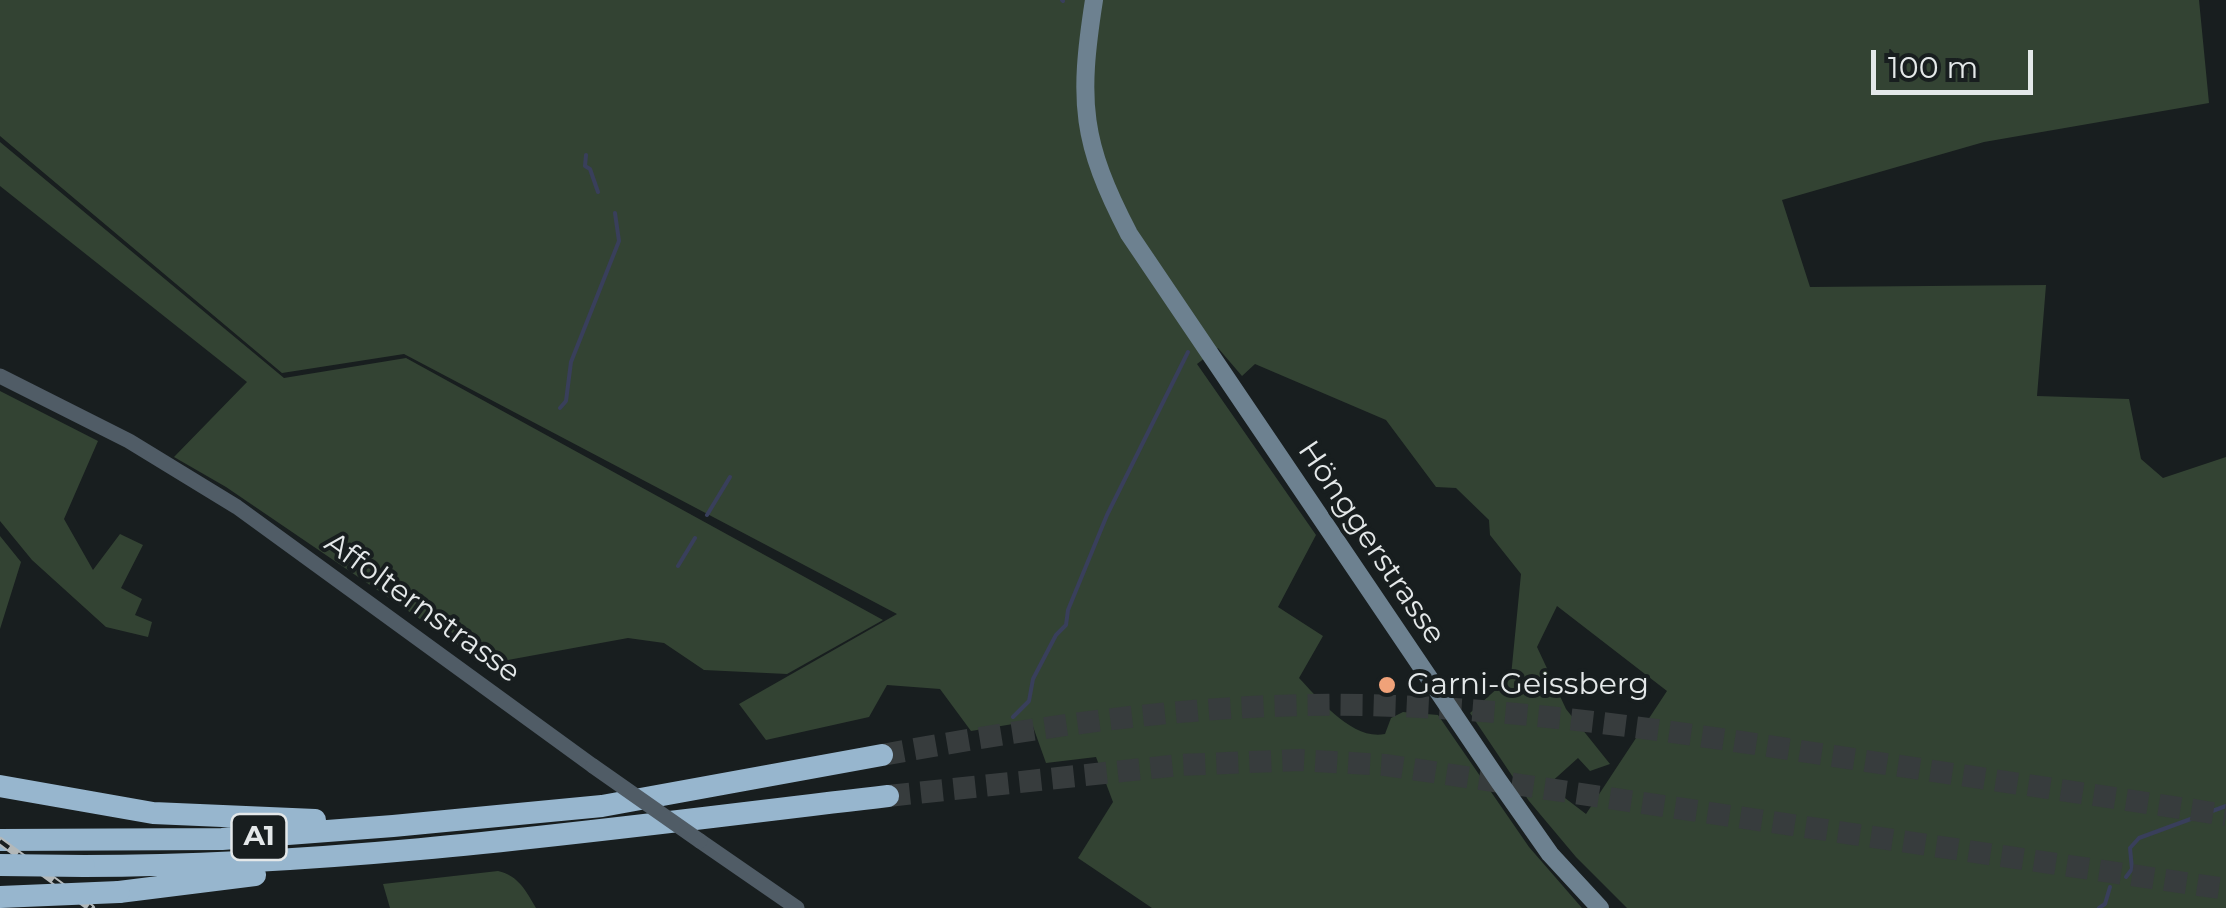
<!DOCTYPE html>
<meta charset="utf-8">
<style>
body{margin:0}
#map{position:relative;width:2226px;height:908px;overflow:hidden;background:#181e1f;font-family:Montserrat,sans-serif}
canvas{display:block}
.scale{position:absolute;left:1871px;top:50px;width:162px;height:45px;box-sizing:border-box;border:5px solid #e4e8e9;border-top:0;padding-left:12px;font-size:30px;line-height:35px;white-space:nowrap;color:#e4e8e9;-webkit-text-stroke:8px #181e1f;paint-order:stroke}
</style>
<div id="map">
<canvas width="2226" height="908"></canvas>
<div class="scale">100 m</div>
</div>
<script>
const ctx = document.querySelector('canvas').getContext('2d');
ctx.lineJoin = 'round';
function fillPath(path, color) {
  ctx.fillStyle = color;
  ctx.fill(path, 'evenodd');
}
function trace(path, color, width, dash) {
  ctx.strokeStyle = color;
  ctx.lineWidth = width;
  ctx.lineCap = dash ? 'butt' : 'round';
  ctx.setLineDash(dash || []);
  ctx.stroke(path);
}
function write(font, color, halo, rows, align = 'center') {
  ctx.font = font + ' Montserrat,sans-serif';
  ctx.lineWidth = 8;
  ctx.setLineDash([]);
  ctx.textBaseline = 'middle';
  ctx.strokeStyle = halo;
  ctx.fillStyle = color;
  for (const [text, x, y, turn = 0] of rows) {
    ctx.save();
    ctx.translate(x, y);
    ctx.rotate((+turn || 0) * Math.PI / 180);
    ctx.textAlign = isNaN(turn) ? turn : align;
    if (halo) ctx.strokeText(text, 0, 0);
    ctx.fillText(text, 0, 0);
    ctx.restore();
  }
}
fillPath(new Path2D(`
 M 0,0 L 2199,0 L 2209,103 L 1984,142 L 1782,200 L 1810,287 L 2046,285 L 2037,396 L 2129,399 L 2141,459 L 2163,478 L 2226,457 L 2226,908 L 1627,908 L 1576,857 L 1529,801 L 1470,713 L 1511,676 L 1521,574 L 1490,535 L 1489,520 L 1456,488 L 1436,487 L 1386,420 L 1255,364 L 1242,376 L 1218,348 L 1197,364 L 1316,535 L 1278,607 L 1323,636 L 1299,678 C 1319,699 1353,741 1385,734 L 1391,718 L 1403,712 L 1438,715 L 1529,847 L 1582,908 L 1152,908 L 1078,858 L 1113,802 L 1096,757 L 1046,763 L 1031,721 L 971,731 L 940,689 L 887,685 L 869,717 L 766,740 L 739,704 L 897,614 L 404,354 L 282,373 L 0,136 ZM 1557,606 L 1667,691 L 1586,814 L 1548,785 L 1578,758 L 1590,771 L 1610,764 L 1566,709 L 1537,647 Z
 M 0,142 L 284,378 L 406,358 L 883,620 L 787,674 L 704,670 L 664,643 L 628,638 L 486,664 L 226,487 L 174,457 L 247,382 L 0,186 Z
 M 0,391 L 98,441 L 64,519 L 93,570 L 120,534 L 143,545 L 121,588 L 142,599 L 135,615 L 152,622 L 148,637 L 106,627 L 32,560 L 0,521 Z
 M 0,536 L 21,562 L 0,629 Z
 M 498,871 C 519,876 526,891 536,908 L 390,908 L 383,884 Z`), '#334333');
trace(new Path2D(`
 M 1062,0 L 1063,1
 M 586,155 L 585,166 L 590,169 L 598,192
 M 560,408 L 566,401 L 571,362 L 619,241 L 615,213
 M 707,515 L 730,477
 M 678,566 L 695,538
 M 1013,717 L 1029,701 L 1033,679 L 1056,635 L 1066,625 L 1068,610 L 1107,515 L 1188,352
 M 2126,877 L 2132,869 L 2130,848 L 2139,838 L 2226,806
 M 2099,908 L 2105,904 L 2110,887`), '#393f5b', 4);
trace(new Path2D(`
 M 882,755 C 1042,726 1200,702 1363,705 C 1515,708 1664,730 1814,753 C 1952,774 2089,794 2226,815
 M 888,796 L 1180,765 L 1300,760 L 1385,765 L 2226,889`), '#373c3d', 22, [22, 11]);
trace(new Path2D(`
 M 0,376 L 129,441 L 237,507 L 593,766
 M 700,841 L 797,908`), '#505c66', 15);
trace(new Path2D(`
 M 1094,0 C 1078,102 1081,142 1129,234 L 1498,780 L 1550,854 L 1600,908`), '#6d8190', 18);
trace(new Path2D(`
 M 0,786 L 153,813 L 315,820
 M 0,840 L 222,839 L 393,826 L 602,806 L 882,755
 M 84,866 C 353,866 621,827 888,796
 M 119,892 L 255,875`), '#97b6ce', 22);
const rail = new Path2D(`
 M 0,841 L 91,908`);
trace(rail, '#b3b8b9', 8);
trace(rail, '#181e1f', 4, [11]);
trace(new Path2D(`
 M 593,766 L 700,841`), '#505c66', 15);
trace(new Path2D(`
 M 0,865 L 84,866
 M 0,897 L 119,892`), '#97b6ce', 22);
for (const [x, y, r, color] of [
 [1387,685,10,"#f0a279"]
]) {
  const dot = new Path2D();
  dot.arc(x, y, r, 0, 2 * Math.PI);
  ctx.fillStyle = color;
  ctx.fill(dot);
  trace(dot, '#181e1f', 4);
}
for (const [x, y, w] of [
 [259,837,55]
]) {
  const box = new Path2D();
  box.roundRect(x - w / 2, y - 23, w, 46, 8);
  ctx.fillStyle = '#181e1f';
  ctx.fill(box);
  trace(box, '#e4e8e9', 2.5);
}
write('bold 28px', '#e4e8e9', null, [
 ["A1",259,837]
]);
write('30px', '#e4e8e9', '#181e1f', [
 ["Hönggerstrasse",1371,543,56],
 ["Affolternstrasse",422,608,36]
]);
write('30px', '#e4e8e9', '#181e1f', [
 ["Garni-Geissberg",1407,685]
], 'left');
</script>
